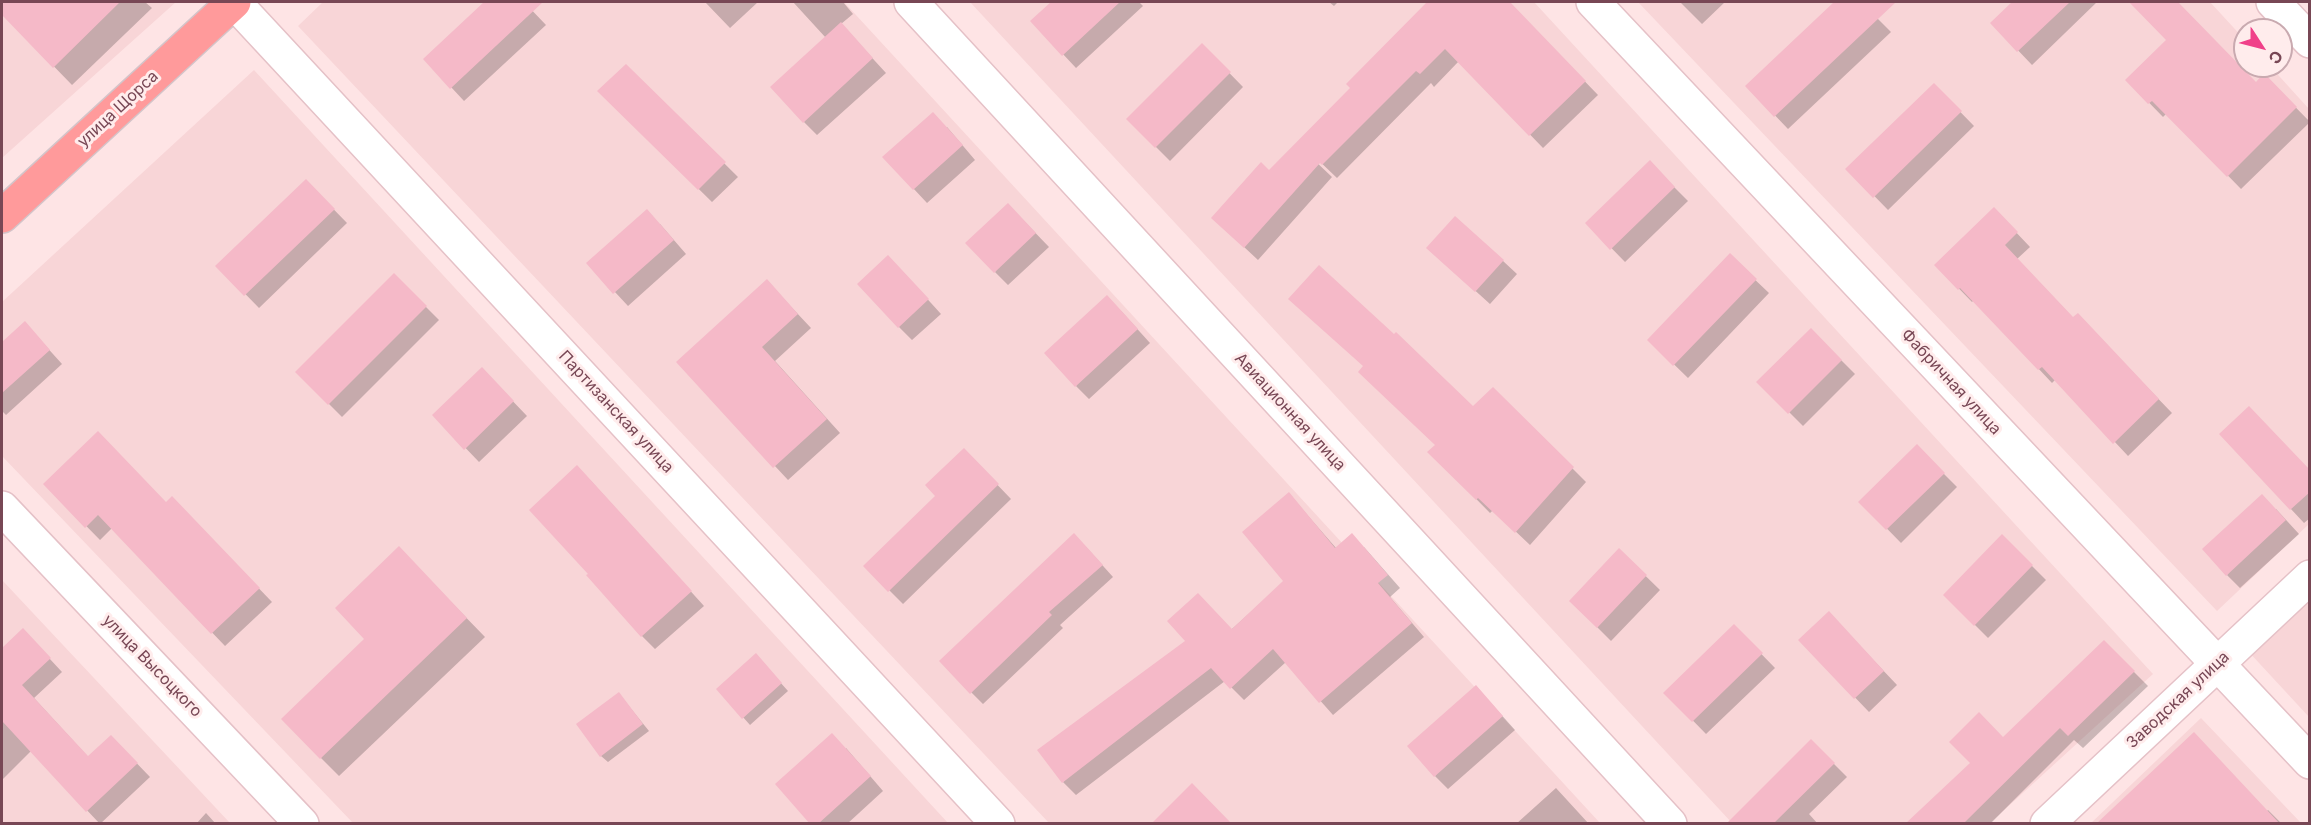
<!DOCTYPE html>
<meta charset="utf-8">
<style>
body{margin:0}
#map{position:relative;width:2311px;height:825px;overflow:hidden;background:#fee4e5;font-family:Inter,sans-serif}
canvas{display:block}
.frame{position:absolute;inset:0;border:3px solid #784755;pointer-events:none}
.north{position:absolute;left:2233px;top:18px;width:60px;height:60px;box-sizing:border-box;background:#ffecec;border:2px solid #c9aab0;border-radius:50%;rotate:126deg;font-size:16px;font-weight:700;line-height:24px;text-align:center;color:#784755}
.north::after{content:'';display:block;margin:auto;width:21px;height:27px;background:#f04089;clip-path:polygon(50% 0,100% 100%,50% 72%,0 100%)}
</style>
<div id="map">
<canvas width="2311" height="825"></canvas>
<div class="frame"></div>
<div class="north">С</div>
</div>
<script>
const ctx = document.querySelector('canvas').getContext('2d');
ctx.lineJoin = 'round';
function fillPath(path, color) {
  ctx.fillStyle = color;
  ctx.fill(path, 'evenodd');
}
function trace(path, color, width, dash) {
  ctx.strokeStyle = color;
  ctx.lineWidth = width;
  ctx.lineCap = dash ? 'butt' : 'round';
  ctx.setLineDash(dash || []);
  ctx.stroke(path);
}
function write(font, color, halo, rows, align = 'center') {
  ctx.font = font + ' Inter,sans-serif';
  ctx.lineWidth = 6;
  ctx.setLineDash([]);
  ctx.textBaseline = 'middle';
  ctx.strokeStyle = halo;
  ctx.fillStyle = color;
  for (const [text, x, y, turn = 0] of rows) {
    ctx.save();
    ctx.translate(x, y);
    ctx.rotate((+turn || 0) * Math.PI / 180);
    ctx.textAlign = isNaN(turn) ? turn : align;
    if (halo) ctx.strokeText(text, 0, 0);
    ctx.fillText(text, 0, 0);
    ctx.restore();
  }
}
fillPath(new Path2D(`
 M 2,2 L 176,2 L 2,158 Z
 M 323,2 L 844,2 L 1600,823 L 1049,823 L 298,26 Z
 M 970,2 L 1534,2 L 2153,674 L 1990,823 L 1732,823 Z
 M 1638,2 L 2210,2 L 2245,40 L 2245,66 L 2270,66 L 2309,109 L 2309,524 L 2217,611 Z
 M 254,70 L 948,823 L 353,823 L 2,456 L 2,302 Z
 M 2,580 L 230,823 L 2,823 Z
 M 2309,598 L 2309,717 L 2247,650 Z
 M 2201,718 L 2301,823 L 2090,824 Z`), '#f8d5d7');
fillPath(new Path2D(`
 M 2,2 L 145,2 L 152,8 L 72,85 L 2,13 Z
 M 486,2 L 524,2 L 546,25 L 464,101 L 425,59 Z
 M 705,2 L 758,2 L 730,28 Z
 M 793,2 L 843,2 L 853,14 L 841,24 L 886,73 L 817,135 L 804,122 L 826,38 Z
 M 1053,2 L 1139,2 L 1143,6 L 1076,68 L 1032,21 Z
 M 1329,2 L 1338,2 L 1334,6 Z
 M 1430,2 L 1508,2 L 1598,95 L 1543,148 L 1459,61 L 1434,87 L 1431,83 L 1337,178 L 1315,157 L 1313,159 L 1332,177 L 1258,260 L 1213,218 L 1269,172 L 1352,88 L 1348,84 Z
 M 1680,2 L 1725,2 L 1702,24 Z
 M 1837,2 L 1861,2 L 1891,32 L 1788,129 L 1747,86 Z
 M 2014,2 L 2097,2 L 2032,65 L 1992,23 Z
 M 2131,2 L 2176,2 L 2256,84 L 2264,75 L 2310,122 L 2241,189 L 2167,113 L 2163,117 L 2127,80 L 2168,40 Z
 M 1202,45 L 1243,87 L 1170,161 L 1128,119 Z
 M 626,66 L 738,177 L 712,202 L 599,91 Z
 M 1934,85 L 1974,126 L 1888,210 L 1848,169 Z
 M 947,127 L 975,160 L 927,203 L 884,157 Z
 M 1650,163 L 1688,201 L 1625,262 L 1587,223 Z
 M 306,181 L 347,223 L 259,308 L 218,266 Z
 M 1994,209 L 2030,247 L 2017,259 L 2074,319 L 2091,329 L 2172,413 L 2128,456 L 2056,379 L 2052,383 L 1974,300 L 1972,302 L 1936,265 Z
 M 1021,218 L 1049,247 L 1008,285 L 995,272 Z
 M 660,224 L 686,254 L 628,306 L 588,263 Z
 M 1428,248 L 1503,261 L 1517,274 L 1490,304 Z
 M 1730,256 L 1769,293 L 1688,378 L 1649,340 Z
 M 901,270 L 941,314 L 912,340 L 899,327 Z
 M 394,275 L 439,320 L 342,417 L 297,372 Z
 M 780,295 L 811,328 L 775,361 L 840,433 L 788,480 L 678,362 Z
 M 1121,311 L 1150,343 L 1089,399 L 1076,386 Z
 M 25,323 L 62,364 L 6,415 L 2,411 L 2,344 Z
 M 1811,330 L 1855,374 L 1803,426 L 1759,382 Z
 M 482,369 L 527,416 L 479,462 L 434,415 Z
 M 1493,389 L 1586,482 L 1530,545 L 1493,510 L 1490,513 L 1430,452 Z
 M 2221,434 L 2310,472 L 2310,518 L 2304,523 Z
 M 1917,447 L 1957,487 L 1901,543 L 1861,502 Z
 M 964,450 L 1011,499 L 903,604 L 865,566 L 937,496 Z
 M 590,480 L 704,606 L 655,649 L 642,636 Z
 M 45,484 L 166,504 L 172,498 L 272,602 L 225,646 L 112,528 L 100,540 Z
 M 1289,494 L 1336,548 L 1364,547 L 1400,588 L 1390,597 L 1424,637 L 1333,715 L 1286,662 L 1244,700 L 1225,681 L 1076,795 L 1063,782 L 1285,581 Z
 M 2276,509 L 2299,534 L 2240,588 L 2227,575 Z
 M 2002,536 L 2046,580 L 1988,638 L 1945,595 Z
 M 1086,547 L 1113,577 L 1060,625 L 1063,628 L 983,704 L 971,692 Z
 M 1619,550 L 1660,590 L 1611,641 L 1571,601 Z
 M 417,567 L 485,637 L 339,776 L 321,758 L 366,639 Z
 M 1734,626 L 1775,668 L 1706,734 L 1666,693 Z
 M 1842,627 L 1897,685 L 1869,712 L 1800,640 Z
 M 23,630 L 62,672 L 34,698 L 89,758 L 124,750 L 150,777 L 100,824 L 31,751 L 2,780 L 2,650 Z
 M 2104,642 L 2148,686 L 2083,748 L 2074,740 L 1990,824 L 1907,824 L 1972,763 L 2003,739 Z
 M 762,662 L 788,691 L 750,725 L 718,689 Z
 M 619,694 L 649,731 L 608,762 L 601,756 Z
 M 1489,701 L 1515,730 L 1448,789 L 1435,776 Z
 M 1811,741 L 1847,777 L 1809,814 L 1818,824 L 1728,824 Z
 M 846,748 L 883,791 L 847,824 L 812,824 Z
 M 1556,788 L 1589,824 L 1516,824 Z
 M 2268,810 L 2282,824 L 2099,824 L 2267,811 Z
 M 206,813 L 216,824 L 196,824 Z`), '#0003');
fillPath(new Path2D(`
 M 2,2 L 120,2 L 53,68 L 2,15 Z
 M 484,2 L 543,2 L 450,89 L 423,59 Z
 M 1051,2 L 1120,2 L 1062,56 L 1030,21 Z
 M 1427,2 L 1510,2 L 1586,81 L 1529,136 L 1445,49 L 1420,74 L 1416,71 L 1322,165 L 1320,163 L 1244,248 L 1211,218 L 1261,162 L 1269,170 L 1350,88 L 1346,84 Z
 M 1834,2 L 1896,2 L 1774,117 L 1745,86 Z
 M 2012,2 L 2070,2 L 2017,52 L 1990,23 Z
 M 2129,2 L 2178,2 L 2256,82 L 2264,73 L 2297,107 L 2227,177 L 2152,101 L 2148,104 L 2125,80 L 2166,40 Z
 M 841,22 L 873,58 L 803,123 L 770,87 Z
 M 1202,43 L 1231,72 L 1155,148 L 1126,119 Z
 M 626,64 L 726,162 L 698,190 L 597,91 Z
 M 1934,83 L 1962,111 L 1873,198 L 1845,169 Z
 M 933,112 L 963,145 L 913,190 L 882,157 Z
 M 1650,160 L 1675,187 L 1610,250 L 1585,223 Z
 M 306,179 L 335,209 L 244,296 L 215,266 Z
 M 1008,203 L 1036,233 L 994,273 L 965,243 Z
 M 1994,207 L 2018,232 L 2005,245 L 2073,317 L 2078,313 L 2159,399 L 2113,444 L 2042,367 L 2038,370 L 1960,288 L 1958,290 L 1934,265 Z
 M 647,209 L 674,240 L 613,294 L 586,263 Z
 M 1455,216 L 1504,260 L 1475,292 L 1426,248 Z
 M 1730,253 L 1757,279 L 1673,366 L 1647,340 Z
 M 888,255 L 929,299 L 898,328 L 857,284 Z
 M 1319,265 L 1394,334 L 1396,332 L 1473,406 L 1493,387 L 1574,467 L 1515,533 L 1478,498 L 1476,500 L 1427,452 L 1435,445 L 1358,372 L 1363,366 L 1288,299 Z
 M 394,273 L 427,306 L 328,405 L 295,372 Z
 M 767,279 L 798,314 L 762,347 L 827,419 L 773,468 L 676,362 Z
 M 1107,295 L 1138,329 L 1075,387 L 1044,353 Z
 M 25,321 L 50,350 L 2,393 L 2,342 Z
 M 1811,328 L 1842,360 L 1788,414 L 1756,382 Z
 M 482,367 L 514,401 L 464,450 L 432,415 Z
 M 2249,406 L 2310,470 L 2310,492 L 2290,510 L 2219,434 Z
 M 98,431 L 166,502 L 172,496 L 260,588 L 211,634 L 98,515 L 85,528 L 43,484 Z
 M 1917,444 L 1945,473 L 1886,530 L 1858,502 Z
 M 964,448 L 999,484 L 888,592 L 863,566 L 935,496 L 925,485 Z
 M 577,465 L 692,591 L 641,637 L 586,575 L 588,574 L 529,510 Z
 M 1289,492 L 1335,548 L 1352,533 L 1388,575 L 1378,583 L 1412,623 L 1319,703 L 1273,649 L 1230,689 L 1211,668 L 1062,783 L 1037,750 L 1185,641 L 1167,621 L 1198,593 L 1232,629 L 1283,581 L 1242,532 Z
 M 2262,494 L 2286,520 L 2226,576 L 2202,549 Z
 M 1074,533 L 1103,565 L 1049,612 L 1052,615 L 970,694 L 939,661 Z
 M 2002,534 L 2033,565 L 1974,626 L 1943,595 Z
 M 399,546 L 467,618 L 320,759 L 281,719 L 364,639 L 335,608 Z
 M 1619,548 L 1647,575 L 1597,628 L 1569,601 Z
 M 1829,611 L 1884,671 L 1854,699 L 1798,640 Z
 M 1734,624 L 1763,653 L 1692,722 L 1663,693 Z
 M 23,628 L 51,658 L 22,685 L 88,756 L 111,735 L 138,763 L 86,812 L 2,721 L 2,648 Z
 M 2104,640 L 2135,671 L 2068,736 L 2060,728 L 1963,824 L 1905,824 L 1970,763 L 1949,742 L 1979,712 L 2003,737 Z
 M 756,653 L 782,683 L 742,719 L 716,689 Z
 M 1476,685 L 1503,716 L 1434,777 L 1407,746 Z
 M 619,692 L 643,724 L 600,757 L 576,724 Z
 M 2194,732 L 2280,824 L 2096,824 Z
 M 832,733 L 871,776 L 818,824 L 810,824 L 775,784 Z
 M 1811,739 L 1835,763 L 1773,824 L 1726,824 Z
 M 1192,783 L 1232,824 L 1151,824 Z`), '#f5b9c8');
const minor = new Path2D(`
 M 234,2 L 998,824
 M 911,2 L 1670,824
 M 1593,2 L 2310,762
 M 2273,2 L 2310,41
 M 2,508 L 302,824
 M 2047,824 L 2310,577`);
const major = new Path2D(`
 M 2,216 L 234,2`);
trace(minor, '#e5c1c7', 36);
trace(major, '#d4c4c9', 36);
trace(minor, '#fff', 33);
trace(major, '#ff9a9b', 33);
write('16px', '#784755', '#ffecec', [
 ["улица Щорса",118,109,-43],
 ["Фабричная улица",1951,382,47],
 ["Партизанская улица",616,412,47],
 ["Авиационная улица",1290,412,47],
 ["улица Высоцкого",152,666,46],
 ["Заводская улица",2178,700,-43]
]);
</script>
